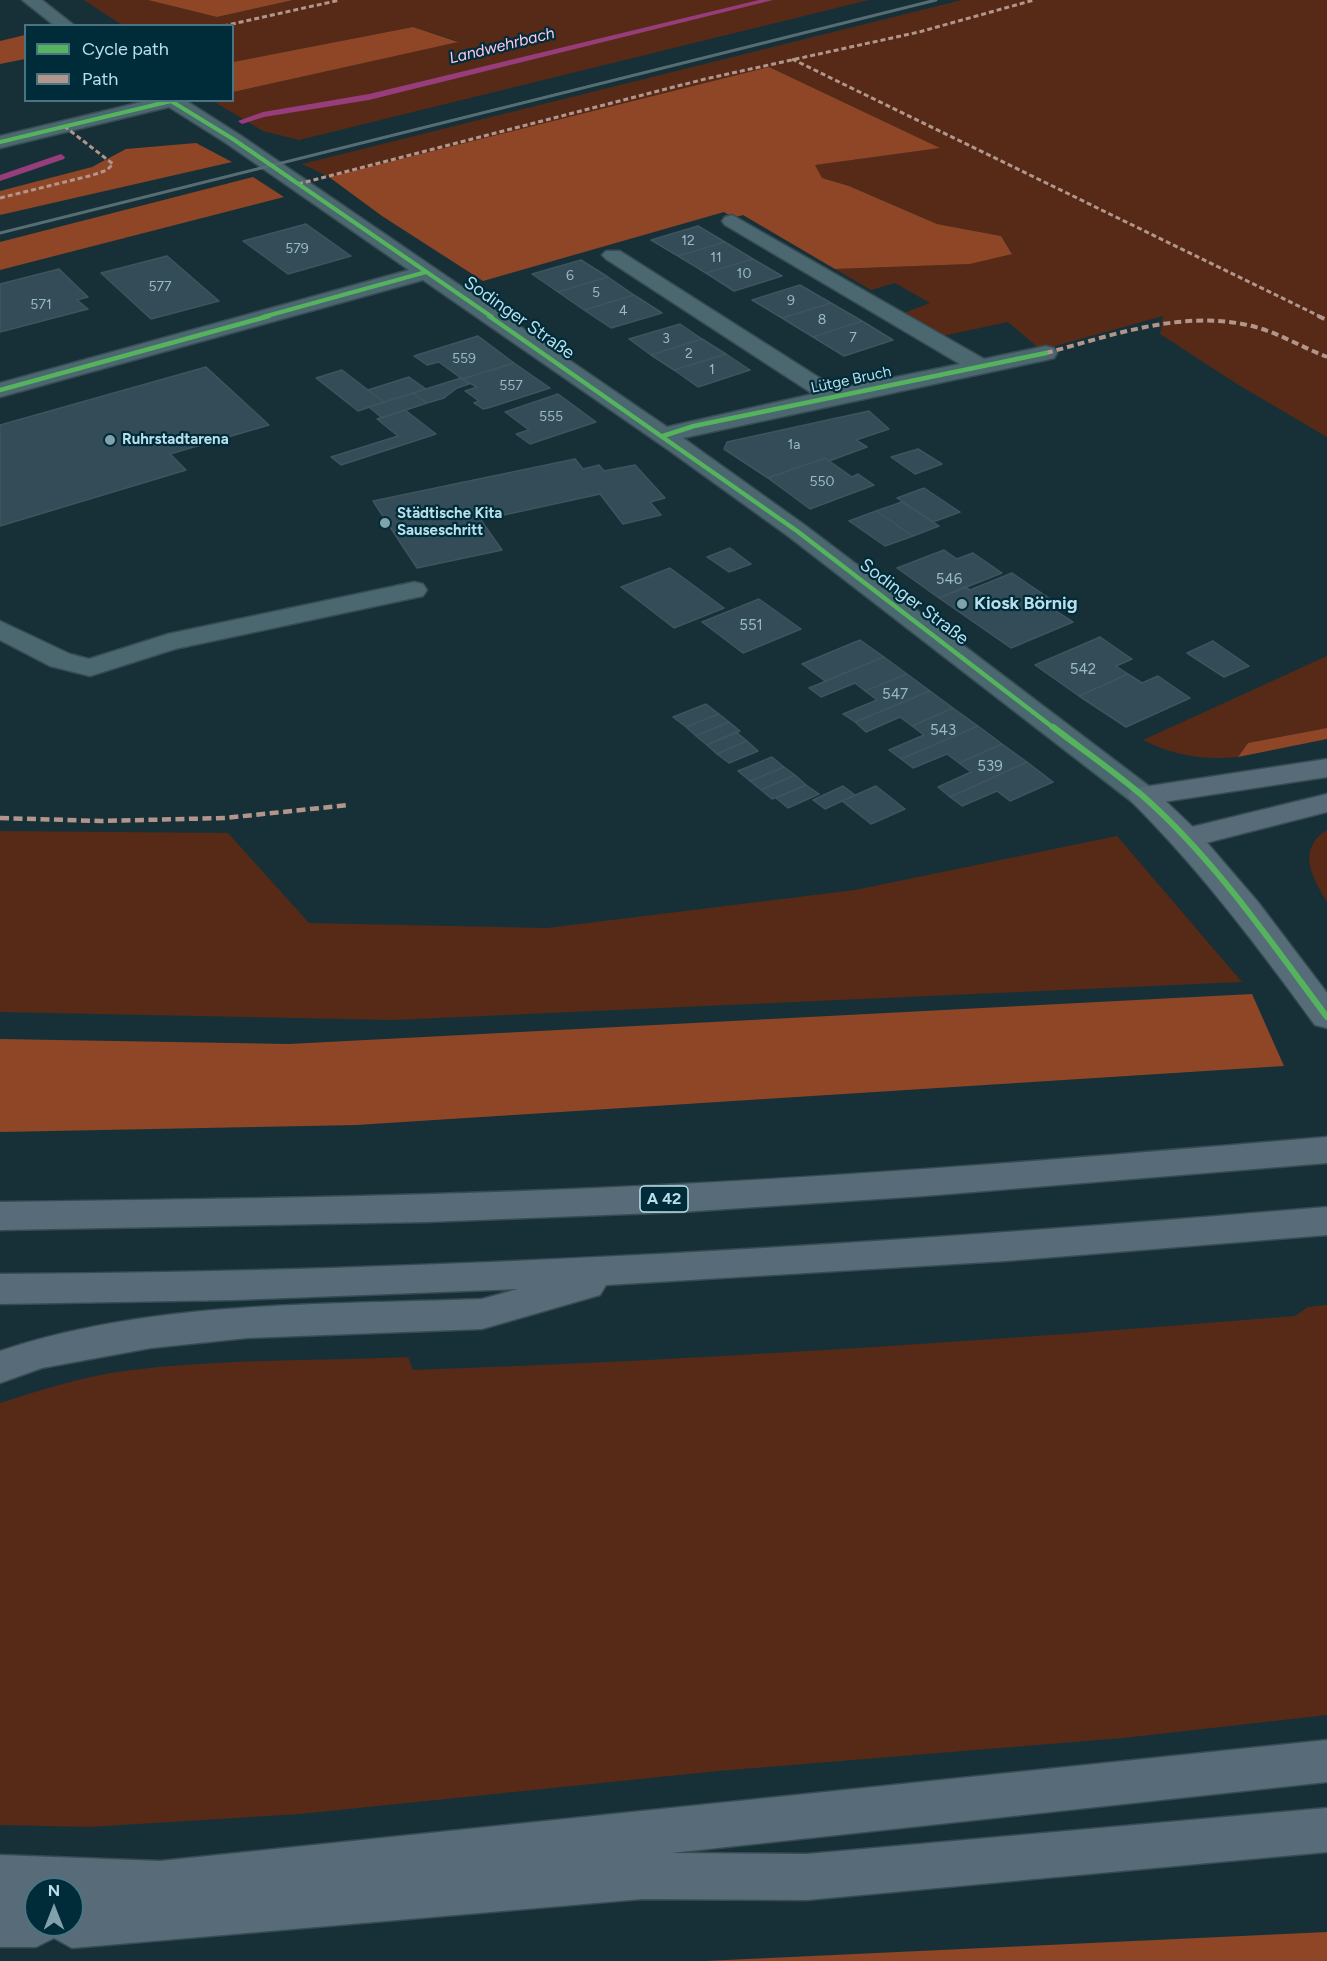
<!DOCTYPE html>
<meta charset="utf-8">
<style>
body{margin:0}
#map{position:relative;width:1327px;height:1961px;overflow:hidden;background:#173037;font-family:Figtree,sans-serif}
canvas{display:block}
.legend{position:absolute;left:24px;top:24px;width:210px;height:78px;box-sizing:border-box;background:#002c39;border:2px solid #4a7481;margin:0;padding:8px 10px;list-style:none;font-size:18px;color:#badfec}
.legend li{display:flex;align-items:center;gap:12px;height:30px}
.legend b{width:30px;border:2px solid #4a7481}
.north{position:absolute;left:24px;top:1877px;width:60px;height:60px;box-sizing:border-box;background:#002c39;border:2px solid #4a7481;border-radius:50%;rotate:0deg;font-size:16px;font-weight:700;line-height:24px;text-align:center;color:#badfec}
.north::after{content:'';display:block;margin:auto;width:21px;height:27px;background:#81a2ad;clip-path:polygon(50% 0,100% 100%,50% 72%,0 100%)}
</style>
<div id="map">
<canvas width="1327" height="1961"></canvas>
<ul class="legend">
<li><b style="height:8px;background:#56b35d"></b>Cycle path</li>
<li><b style="height:8px;background:#b2968c"></b>Path</li>
</ul>
<div class="north">N</div>
</div>
<script>
const ctx = document.querySelector('canvas').getContext('2d');
ctx.lineJoin = 'round';
function fillPath(path, color) {
  ctx.fillStyle = color;
  ctx.fill(path, 'evenodd');
}
function trace(path, color, width, dash) {
  ctx.strokeStyle = color;
  ctx.lineWidth = width;
  ctx.lineCap = dash ? 'butt' : 'round';
  ctx.setLineDash(dash || []);
  ctx.stroke(path);
}
function write(font, color, halo, rows, align = 'center') {
  ctx.font = font + ' Figtree,sans-serif';
  ctx.lineWidth = 4.5;
  ctx.setLineDash([]);
  ctx.textBaseline = 'middle';
  ctx.strokeStyle = halo;
  ctx.fillStyle = color;
  for (const [text, x, y, turn = 0] of rows) {
    ctx.save();
    ctx.translate(x, y);
    ctx.rotate((+turn || 0) * Math.PI / 180);
    ctx.textAlign = isNaN(turn) ? turn : align;
    if (halo) ctx.strokeText(text, 0, 0);
    ctx.fillText(text, 0, 0);
    ctx.restore();
  }
}
fillPath(new Path2D(`
 M 84,0 L 148,0 L 217,17 L 293,0 L 869,0 L 299,140 L 263,131 L 213,101 L 232,100 L 233,92 L 457,41 L 413,27 L 233,62 L 232,26 L 122,25 Z
 M 962,0 L 1327,0 L 1327,437 L 1237,384 L 1160,334 L 1163,316 L 1041,350 L 1008,322 L 938,337 L 899,315 L 930,303 L 895,283 L 871,290 L 835,269 L 970,264 L 1012,253 L 1001,236 L 937,224 L 849,186 L 822,178 L 814,165 L 939,148 L 769,67 L 329,177 L 302,164 Z
 M 1327,656 L 1327,728 L 1248,743 L 1238,757 C 1202,760 1175,756 1143,740 Z
 M 1327,830 L 1327,902 C 1312,878 1296,849 1327,830 Z
 M 0,831 L 228,833 L 309,923 L 547,928 L 855,890 L 1117,836 L 1242,982 L 393,1020 L 0,1012 Z
 M 1327,1305 L 1327,1715 L 1123,1738 L 718,1771 L 300,1814 L 89,1827 L 0,1825 L 0,1403 C 41,1390 81,1377 124,1371 C 217,1359 314,1361 408,1357 L 413,1370 C 708,1360 1001,1340 1295,1316 L 1308,1307 Z`), '#562a17');
fillPath(new Path2D(`
 M 148,0 L 293,0 L 217,17 Z
 M 413,27 L 458,42 L 233,92 L 233,62 Z
 M 25,35 L 25,59 L 0,64 L 0,41 Z
 M 769,67 L 940,148 L 815,165 L 822,178 L 849,186 L 937,224 L 1001,236 L 1012,254 L 970,264 L 835,269 L 743,215 L 733,218 L 724,212 L 483,281 L 382,216 L 329,177 Z
 M 196,143 L 232,162 L 0,215 L 0,191 L 92,167 L 126,149 Z
 M 253,177 L 284,197 L 0,270 L 0,242 Z
 M 1327,728 L 1327,739 L 1238,757 L 1248,743 Z
 M 1252,994 L 1284,1066 L 356,1125 L 0,1132 L 0,1039 L 289,1044 Z
 M 1327,1932 L 1327,1961 L 705,1961 Z`), '#8e4627');
fillPath(new Path2D(`
 M 759,0 L 773,0 L 369,100 L 264,117 L 242,124 L 238,121 L 263,112 L 369,94 Z
 M 61,154 L 65,157 L 64,159 L 0,181 L 0,175 Z`), '#973d7c');
const building = new Path2D(`
 M 306,224 L 351,256 L 288,274 L 243,241 Z
 M 698,226 L 725,242 L 678,256 L 651,240 Z
 M 725,242 L 753,259 L 706,273 L 678,256 Z
 M 167,256 L 219,301 L 151,319 L 101,273 Z
 M 753,259 L 782,276 L 734,291 L 706,273 Z
 M 581,260 L 608,277 L 558,292 L 532,274 Z
 M 59,269 L 88,297 L 77,300 L 88,309 L 0,332 L 0,284 Z
 M 608,277 L 634,295 L 584,310 L 558,292 Z
 M 800,285 L 831,303 L 782,318 L 752,300 Z
 M 634,295 L 662,313 L 611,328 L 584,310 Z
 M 831,303 L 862,321 L 813,337 L 782,318 Z
 M 862,321 L 893,340 L 844,356 L 813,337 Z
 M 680,324 L 702,339 L 651,355 L 629,339 Z
 M 478,336 L 514,363 L 462,379 L 439,362 L 427,365 L 414,356 Z
 M 702,339 L 726,354 L 674,370 L 651,355 Z
 M 726,354 L 750,370 L 698,387 L 674,370 Z
 M 514,363 L 550,388 L 488,408 L 483,409 L 474,403 L 479,401 L 465,391 L 477,387 L 462,379 Z
 M 206,367 L 269,425 L 170,454 L 186,470 L 0,526 L 0,425 Z
 M 342,370 L 368,390 L 384,402 L 358,411 L 316,378 Z
 M 409,377 L 426,389 L 384,402 L 368,390 Z
 M 461,378 L 469,384 L 457,388 L 444,398 L 427,403 L 413,393 Z
 M 413,393 L 427,403 L 382,418 L 369,407 Z
 M 558,394 L 596,422 L 530,444 L 516,434 L 529,430 L 505,412 Z
 M 405,410 L 436,434 L 341,465 L 331,457 L 398,436 L 377,419 Z
 M 869,411 L 889,429 L 856,440 L 867,447 L 829,461 L 825,458 L 768,478 L 724,449 L 727,442 Z
 M 918,449 L 942,464 L 915,474 L 891,457 Z
 M 825,458 L 852,477 L 858,474 L 874,485 L 810,509 L 768,478 Z
 M 575,459 L 583,469 L 599,465 L 604,471 L 635,465 L 665,498 L 650,502 L 661,515 L 623,524 L 600,494 L 481,520 L 502,550 L 417,568 L 373,501 Z
 M 924,488 L 960,512 L 933,522 L 897,498 Z
 M 902,502 L 933,522 L 939,526 L 913,536 L 876,511 Z
 M 876,511 L 913,536 L 885,546 L 849,521 Z
 M 730,548 L 751,564 L 729,572 L 707,557 Z
 M 944,550 L 957,559 L 973,553 L 1002,573 L 939,598 L 897,568 Z
 M 670,568 L 724,608 L 674,628 L 621,587 Z
 M 1012,573 L 1062,607 L 1054,610 L 1073,622 L 1011,648 L 939,598 L 965,587 L 970,590 Z
 M 759,599 L 801,629 L 743,653 L 702,622 Z
 M 1100,637 L 1132,659 L 1116,666 L 1128,674 L 1079,696 L 1035,665 Z
 M 860,640 L 884,657 L 825,681 L 802,664 Z
 M 1213,641 L 1249,666 L 1224,677 L 1187,653 Z
 M 884,657 L 907,674 L 865,691 L 855,683 L 821,697 L 809,688 Z
 M 907,674 L 930,691 L 855,722 L 843,714 L 877,700 L 865,691 Z
 M 1128,674 L 1142,683 L 1158,676 L 1190,698 L 1126,727 L 1079,696 Z
 M 930,691 L 953,708 L 912,726 L 900,717 L 866,732 L 855,722 Z
 M 706,704 L 719,714 L 686,727 L 673,717 Z
 M 953,708 L 978,726 L 901,759 L 889,750 L 924,735 L 912,726 Z
 M 719,714 L 729,722 L 696,736 L 686,727 Z
 M 729,722 L 740,731 L 707,745 L 696,736 Z
 M 978,726 L 1002,744 L 959,763 L 947,754 L 913,768 L 901,759 Z
 M 736,732 L 747,741 L 717,754 L 707,745 Z
 M 747,741 L 758,751 L 729,763 L 717,754 Z
 M 1002,744 L 1027,762 L 950,797 L 938,787 L 971,772 L 959,763 Z
 M 772,757 L 784,767 L 750,781 L 738,771 Z
 M 1027,762 L 1053,782 L 1010,801 L 997,791 L 962,806 L 950,797 Z
 M 784,767 L 795,775 L 761,790 L 750,781 Z
 M 795,775 L 806,785 L 772,799 L 761,790 Z
 M 806,785 L 819,794 L 788,808 L 776,798 Z
 M 843,786 L 855,795 L 825,809 L 813,800 Z
 M 876,786 L 905,809 L 871,824 L 842,801 Z`);
fillPath(building, '#344c57');
trace(building, '#3e545e', 1.5);
const minor = new Path2D(`
 M 22,0 L 42,0 L 75,26 L 55,26 Z
 M 150,100 L 185,100 L 240,135 L 667,427 L 813,394 L 606,259 L 602,255 L 606,251 L 620,251 L 837,389 L 960,364 L 725,225 L 722,221 L 725,217 L 732,215 L 984,359 L 1046,346 L 1054,348 L 1057,353 L 1054,358 L 1046,360 L 683,438 L 806,526 L 1154,790 L 1158,796 L 1154,802 L 1143,805 L 1132,802 L 788,536 L 670,451 L 423,280 L 0,397 L 0,383 L 409,270 L 226,143 L 169,107 L 0,148 L 0,136 Z
 M 414,582 L 423,584 L 427,590 L 423,596 L 175,649 L 90,676 L 50,666 L 0,640 L 0,621 L 70,654 L 89,659 L 168,634 Z`);
const major = new Path2D(`
 M 1143,787 L 1154,790 L 1197,831 L 1258,902 L 1327,993 L 1327,1028 L 1315,1025 C 1258,947 1201,871 1132,802 L 1128,796 L 1132,790 Z`);
const highway = new Path2D(`
 M 1327,759 L 1327,777 L 1143,805 L 1132,802 L 1128,796 L 1132,790 L 1143,787 Z
 M 1327,794 L 1327,812 L 1186,848 L 1175,845 L 1171,838 L 1175,831 Z
 M 1327,1137 L 1327,1163 L 924,1196 L 681,1212 L 426,1222 L 0,1230 L 0,1202 C 227,1199 454,1196 681,1184 C 897,1173 1112,1155 1327,1137 Z
 M 1327,1207 L 1327,1235 L 1005,1261 L 606,1285 L 600,1295 L 482,1329 L 247,1338 L 151,1348 L 42,1368 L 0,1383 L 0,1351 C 153,1300 322,1305 482,1299 L 518,1289 L 234,1300 L 0,1304 L 0,1274 C 443,1272 886,1244 1327,1207 Z
 M 1327,1740 L 1327,1782 L 671,1853 L 807,1854 L 1327,1808 L 1327,1852 L 807,1900 L 642,1899 L 72,1948 L 54,1938 L 36,1947 L 0,1947 L 0,1855 L 160,1861 ZM 36,1889 L 72,1889 L 72,1925 L 36,1925 Z`);
trace(minor, '#374c52', 3);
trace(major, '#374c52', 3);
trace(highway, '#374c52', 3);
fillPath(minor, '#4b6770');
fillPath(major, '#566c78');
fillPath(highway, '#576c78');
trace(new Path2D(`
 M 0,233 L 936,0`), '#576d74', 3);
trace(new Path2D(`
 M 223,26 L 340,0
 M 792,59 L 1321,317
 M 298,184 L 705,79 L 919,32 L 1034,0
 M 0,198 L 93,175 L 107,170 L 113,164 L 64,126`), '#b2968c', 3, [5, 3]);
trace(new Path2D(`
 M 1318,316 L 1327,320
 M 1046,353 C 1114,335 1188,307 1259,328 C 1282,335 1304,348 1327,357`), '#b2968c', 4, [7, 4]);
trace(new Path2D(`
 M 0,818 L 101,821 L 225,818 L 349,805`), '#b2968c', 4.5, [9, 4.5]);
trace(new Path2D(`
 M 0,142 L 171,101 L 233,139 L 492,317
 M 263,317 L 426,272`), '#56b35d', 4);
trace(new Path2D(`
 M 489,316 L 797,531 L 1055,729
 M 0,390 L 269,316
 M 663,436 L 694,426 L 1046,353`), '#56b35d', 4.5);
trace(new Path2D(`
 M 1053,727 C 1083,750 1115,772 1144,797 C 1215,860 1270,941 1327,1017`), '#56b35d', 6);
for (const [x, y, r, color] of [
 [110,440,6,"#81a2ad"],
 [385,523,6,"#81a2ad"],
 [962,604,6,"#81a2ad"]
]) {
  const dot = new Path2D();
  dot.arc(x, y, r, 0, 2 * Math.PI);
  ctx.fillStyle = color;
  ctx.fill(dot);
  trace(dot, '#002c39', 2);
}
write('14px', '#98bac7', null, [
 ["12",688,241],
 ["579",297,249],
 ["11",716,258],
 ["10",744,274],
 ["6",570,276],
 ["577",160,287],
 ["5",596,293],
 ["9",791,301],
 ["571",41,305],
 ["4",623,311],
 ["8",822,320],
 ["7",853,338],
 ["3",666,339],
 ["2",689,354],
 ["559",464,359],
 ["1",712,370],
 ["557",511,386],
 ["555",551,417],
 ["1a",794,445],
 ["550",822,482]
]);
write('15px', '#badfec', '#002c39', [
 ["Lütge Bruch",851,380,-12]
]);
write('bold 15px', '#badfec', '#002c39', [
 ["Ruhrstadtarena",122,440],
 ["Städtische Kita",397,514],
 ["Sauseschritt",397,531]
], 'left');
write('15px', '#98bac7', null, [
 ["546",949,580],
 ["551",751,626],
 ["542",1083,670],
 ["547",895,695],
 ["543",943,731],
 ["539",990,767]
]);
write('italic 16px', '#fec7e8', '#002c39', [
 ["Landwehrbach",502,46,-14]
]);
for (const [x, y, w] of [
 [664,1199,48]
]) {
  const box = new Path2D();
  box.roundRect(x - w / 2, y - 13, w, 26, 4.5);
  ctx.fillStyle = '#002c39';
  ctx.fill(box);
  trace(box, '#badfec', 1.5);
}
write('bold 16px', '#badfec', null, [
 ["A 42",664,1199]
]);
write('18px', '#badfec', '#002c39', [
 ["Sodinger Straße",519,318,35],
 ["Sodinger Straße",914,602,37]
]);
write('bold 18px', '#badfec', '#002c39', [
 ["Kiosk Börnig",974,604]
], 'left');
</script>
